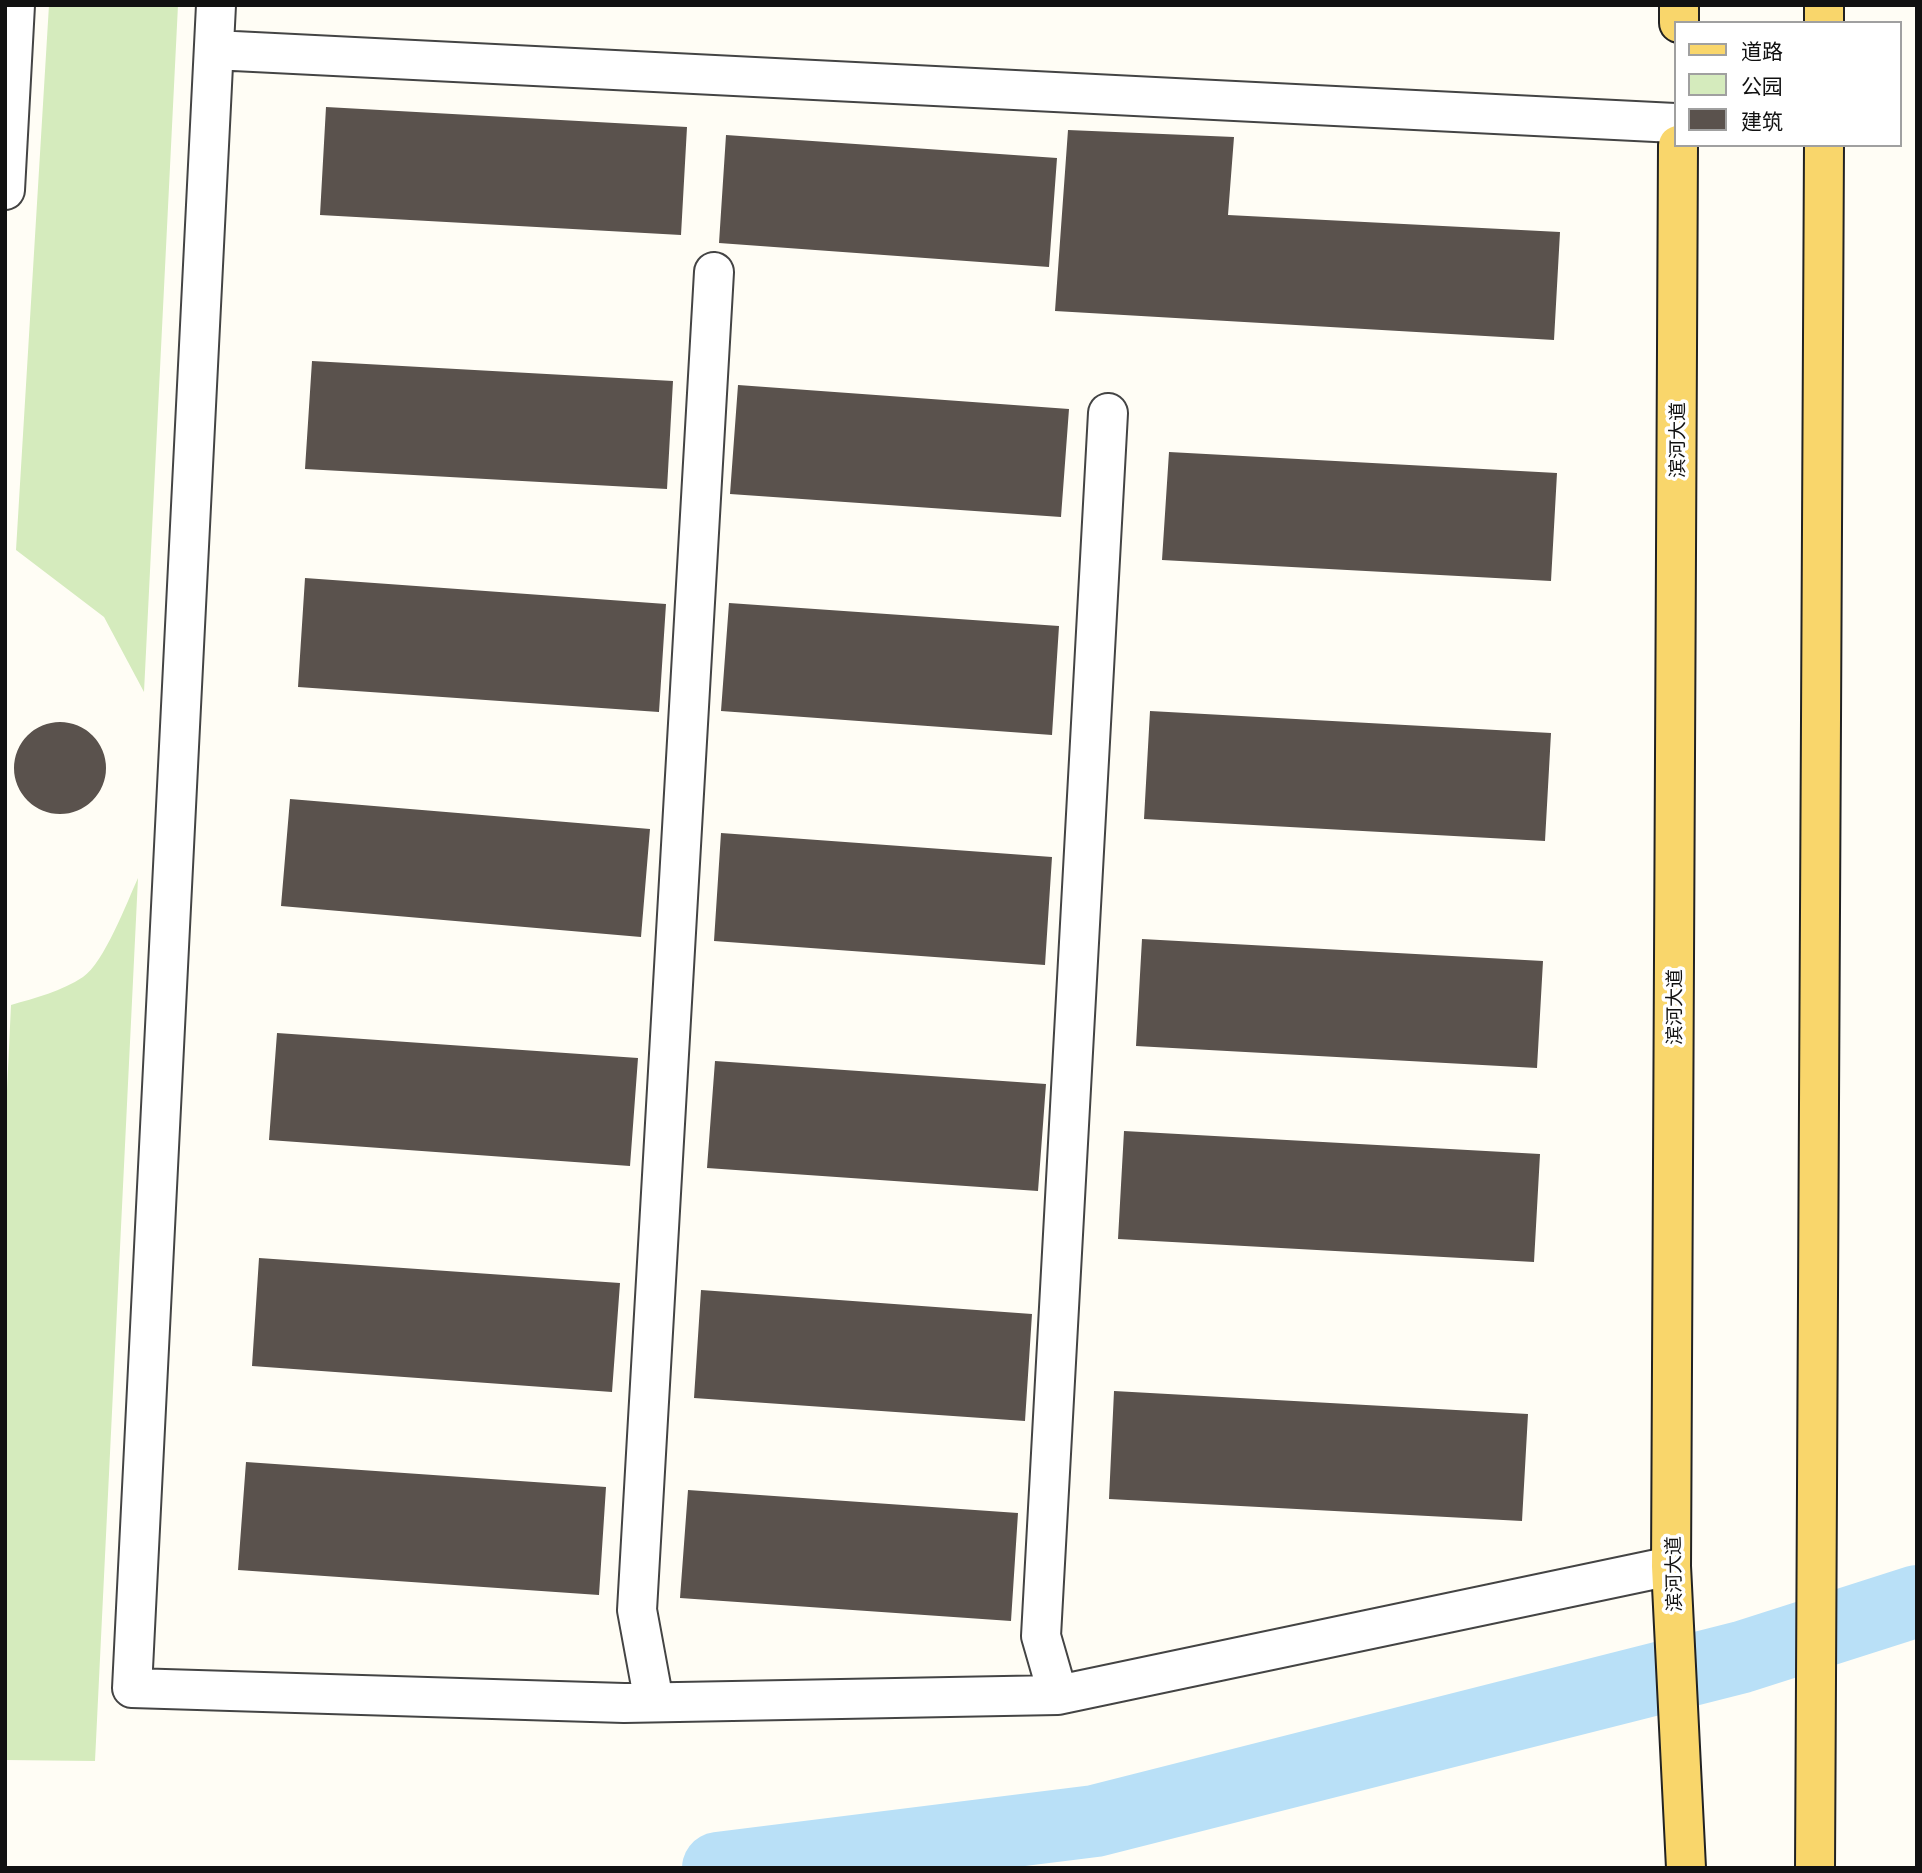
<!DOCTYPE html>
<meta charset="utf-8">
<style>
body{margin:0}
#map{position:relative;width:1922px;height:1873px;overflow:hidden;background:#fffdf5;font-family:Georgia,"Noto Sans SC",serif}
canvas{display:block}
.frame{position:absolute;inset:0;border:7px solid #111;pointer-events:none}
.legend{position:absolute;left:1674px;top:21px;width:228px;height:126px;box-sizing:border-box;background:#fff;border:2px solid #a0a0a0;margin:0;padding:9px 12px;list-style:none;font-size:21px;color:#111}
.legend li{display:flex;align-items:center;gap:14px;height:35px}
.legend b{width:35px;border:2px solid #a0a0a0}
</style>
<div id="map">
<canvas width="1922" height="1873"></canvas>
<div class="frame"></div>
<ul class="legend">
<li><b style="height:9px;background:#f9d66b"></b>道路</li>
<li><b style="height:19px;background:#d5ebbd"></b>公园</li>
<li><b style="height:19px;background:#5a524d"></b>建筑</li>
</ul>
</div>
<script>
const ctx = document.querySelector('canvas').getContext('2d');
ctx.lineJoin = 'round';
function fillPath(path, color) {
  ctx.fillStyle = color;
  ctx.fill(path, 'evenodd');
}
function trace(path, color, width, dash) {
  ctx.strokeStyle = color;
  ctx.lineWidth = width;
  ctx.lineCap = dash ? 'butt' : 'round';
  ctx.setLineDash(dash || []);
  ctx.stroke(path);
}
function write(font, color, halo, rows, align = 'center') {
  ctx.font = font + ' Georgia,"Noto Sans SC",serif';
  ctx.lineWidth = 7;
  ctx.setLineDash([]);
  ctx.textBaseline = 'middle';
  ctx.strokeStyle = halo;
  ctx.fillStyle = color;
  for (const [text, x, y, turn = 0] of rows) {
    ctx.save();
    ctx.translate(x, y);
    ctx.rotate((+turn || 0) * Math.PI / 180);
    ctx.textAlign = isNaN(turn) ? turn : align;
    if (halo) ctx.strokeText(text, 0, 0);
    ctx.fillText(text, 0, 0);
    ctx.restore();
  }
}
fillPath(new Path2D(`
 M 49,5 L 178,5 L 144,692 L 104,617 L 16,550 Z
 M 138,878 L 95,1761 L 5,1760 L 5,1133 L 11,1005 C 35,998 62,991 83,977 C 104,963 127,902 138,878 Z`), '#d5ebbd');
trace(new Path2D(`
 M 718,1868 L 1095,1821 L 1742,1657 L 1917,1601`), '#b9e0f7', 72);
fillPath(new Path2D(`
 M 326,107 L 687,127 L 681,235 L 320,215 Z
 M 1068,130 L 1234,137 L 1228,215 L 1560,232 L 1554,340 L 1055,311 Z
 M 726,135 L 1057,158 L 1049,267 L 719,243 Z
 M 312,361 L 673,381 L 667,489 L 305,469 Z
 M 738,385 L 1069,409 L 1061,517 L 730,494 Z
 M 1169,452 L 1557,473 L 1551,581 L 1162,560 Z
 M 305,578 L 666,604 L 659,712 L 298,687 Z
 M 729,603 L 1059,626 L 1052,735 L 721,711 Z
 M 1150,711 L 1551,733 L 1545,841 L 1144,819 Z
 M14 768a46 46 0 1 1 92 0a46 46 0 1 1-92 0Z
 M 290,799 L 650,829 L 641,937 L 281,906 Z
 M 721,833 L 1052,857 L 1045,965 L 714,941 Z
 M 1142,939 L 1543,961 L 1537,1068 L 1136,1046 Z
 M 277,1033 L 638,1058 L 630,1166 L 269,1140 Z
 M 715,1061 L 1046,1084 L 1038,1191 L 707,1168 Z
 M 1124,1131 L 1540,1154 L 1534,1262 L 1118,1239 Z
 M 259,1258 L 620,1283 L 612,1392 L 252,1366 Z
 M 701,1290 L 1032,1314 L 1025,1421 L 694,1398 Z
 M 1114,1391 L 1528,1414 L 1522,1521 L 1109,1499 Z
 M 246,1462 L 606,1487 L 599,1595 L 238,1570 Z
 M 688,1490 L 1018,1513 L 1011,1621 L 680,1598 Z`), '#5a524d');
const minor = new Path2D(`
 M 216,5 L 132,1688 L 624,1703 L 1058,1695 L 1671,1566
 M 214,50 L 1675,123
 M 5,190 L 15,5
 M 1058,1695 L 1041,1636 L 1108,413
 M 654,1702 L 637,1610 L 714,272`);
const major = new Path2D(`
 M 1679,23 L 1679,5
 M 1824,23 L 1824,5
 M 1678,145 L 1671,1566 L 1686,1868
 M 1815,1868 L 1824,145`);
trace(minor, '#444', 42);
trace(major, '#222', 42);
trace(minor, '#fff', 38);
trace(major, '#f9d66b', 38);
write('19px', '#111', '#fff', [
 ["滨河大道",1677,440,-90],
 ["滨河大道",1674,1007,-90],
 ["滨河大道",1673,1574,-91]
]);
</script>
